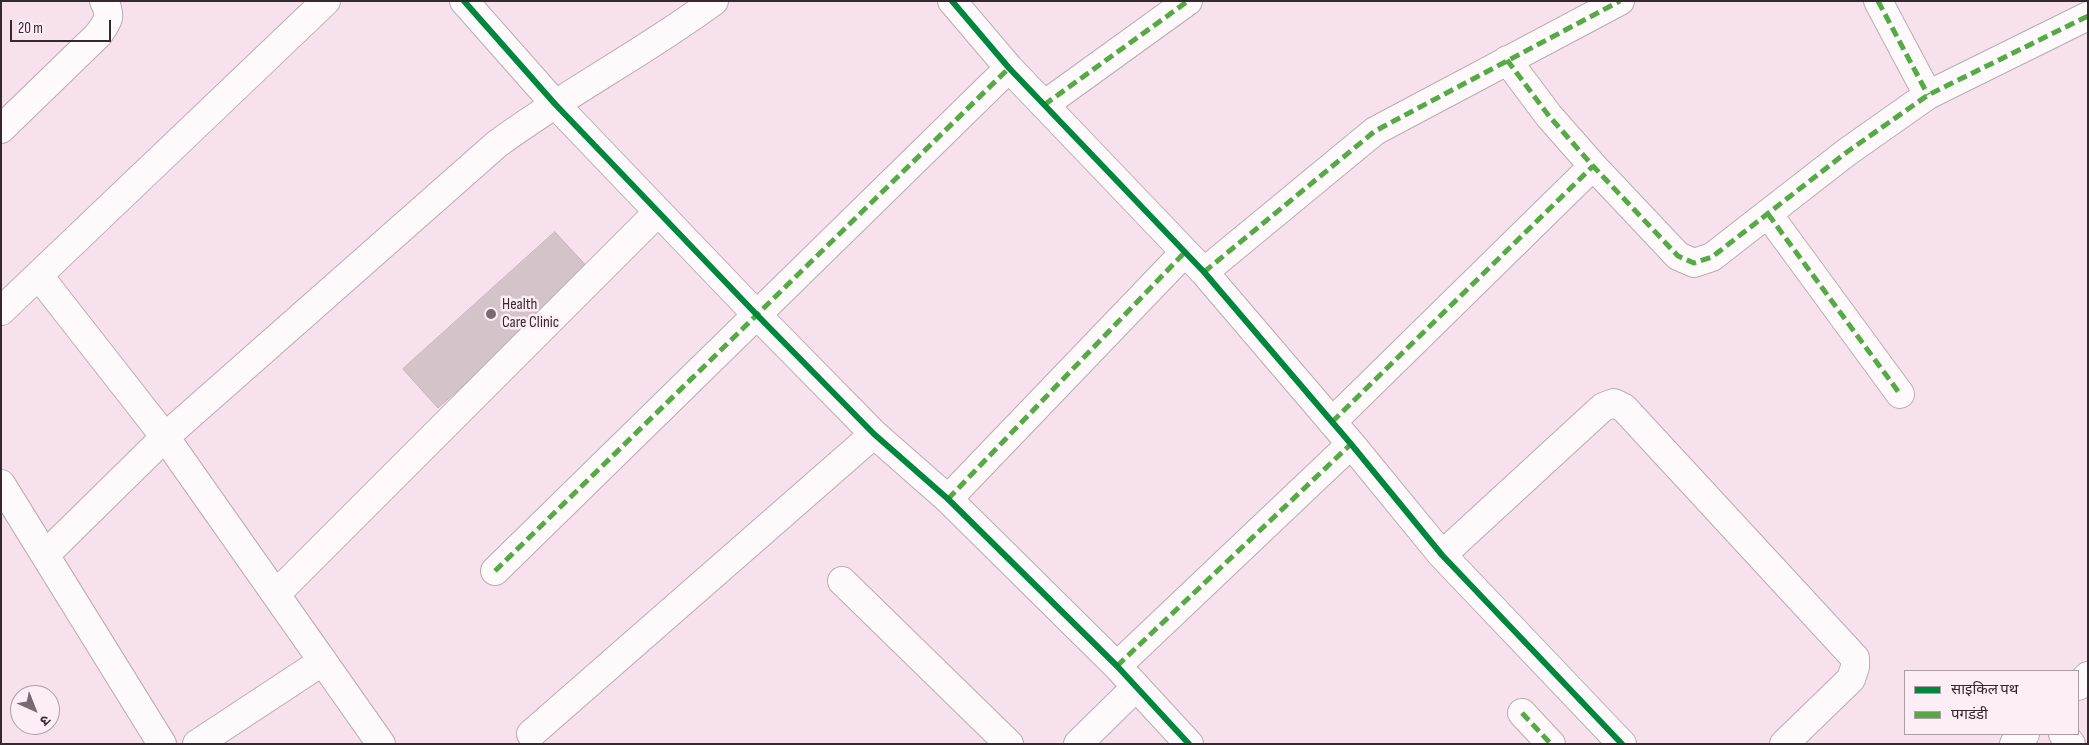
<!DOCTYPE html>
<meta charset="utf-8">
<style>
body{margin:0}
#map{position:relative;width:2089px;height:745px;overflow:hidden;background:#f6e1ec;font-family:"Sofia Sans Condensed","Noto Sans Devanagari",sans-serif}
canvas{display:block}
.frame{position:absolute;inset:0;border:2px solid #36282f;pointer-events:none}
.legend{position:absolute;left:1904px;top:670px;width:175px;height:65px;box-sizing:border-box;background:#fdedf5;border:1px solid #ad9ea6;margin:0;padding:6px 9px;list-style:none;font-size:15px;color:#36282f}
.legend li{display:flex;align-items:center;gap:10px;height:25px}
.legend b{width:25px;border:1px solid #ad9ea6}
.north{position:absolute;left:10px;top:685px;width:50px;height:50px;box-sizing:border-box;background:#fdedf5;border:1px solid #ad9ea6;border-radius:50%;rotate:136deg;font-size:14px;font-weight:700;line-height:20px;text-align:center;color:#36282f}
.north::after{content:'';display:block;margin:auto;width:18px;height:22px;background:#796971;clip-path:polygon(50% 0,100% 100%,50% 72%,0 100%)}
.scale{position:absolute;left:10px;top:20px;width:101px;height:22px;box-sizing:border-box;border:2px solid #36282f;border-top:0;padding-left:6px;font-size:15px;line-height:18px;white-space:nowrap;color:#36282f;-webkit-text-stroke:4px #fdedf5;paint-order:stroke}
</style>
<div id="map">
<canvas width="2089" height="745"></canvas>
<div class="frame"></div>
<ul class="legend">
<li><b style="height:6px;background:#00873e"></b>साइकिल पथ</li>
<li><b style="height:6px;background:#55aa45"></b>पगडंडी</li>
</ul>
<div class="north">उ</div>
<div class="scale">20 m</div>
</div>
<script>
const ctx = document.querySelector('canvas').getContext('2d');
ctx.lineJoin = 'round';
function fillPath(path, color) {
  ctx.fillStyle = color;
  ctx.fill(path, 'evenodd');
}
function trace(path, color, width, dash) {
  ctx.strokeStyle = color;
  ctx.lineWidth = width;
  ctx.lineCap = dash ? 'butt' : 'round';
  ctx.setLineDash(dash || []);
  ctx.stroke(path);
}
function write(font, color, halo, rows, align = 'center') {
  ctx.font = font + ' "Sofia Sans Condensed",sans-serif';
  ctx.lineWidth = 5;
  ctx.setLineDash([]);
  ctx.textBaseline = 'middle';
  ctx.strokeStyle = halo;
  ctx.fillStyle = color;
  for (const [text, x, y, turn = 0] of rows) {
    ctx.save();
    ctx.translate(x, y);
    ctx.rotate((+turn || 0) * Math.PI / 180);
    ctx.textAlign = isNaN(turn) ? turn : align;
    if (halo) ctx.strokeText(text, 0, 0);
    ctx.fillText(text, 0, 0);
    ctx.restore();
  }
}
const building = new Path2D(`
 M 555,232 L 591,271 L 438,408 L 403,369 Z`);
fillPath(building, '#d4c3c8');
trace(building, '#c3b2b7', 1);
const street = new Path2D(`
 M 464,1 L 555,104 L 757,315 L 874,434 L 948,499 L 1117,666 L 1189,744
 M 952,1 L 1009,68 L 1204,272 L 1351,444 L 1442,555 L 1622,744
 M 1878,1 L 1928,95
 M 1507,60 L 1549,116 L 1593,166 L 1678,256 L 1694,263 L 1712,257 L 1847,152 L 1928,95 L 2088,16
 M 1044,105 L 1188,1
 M 1,129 L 98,35 C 108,21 112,17 104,1
 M 1768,214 L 1900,394
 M 1204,272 L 1375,131 L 1620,1
 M 39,276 L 165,437 L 381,744
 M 1,311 L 326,1
 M 1332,422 L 1593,166
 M 948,499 L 1185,252
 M 46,554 L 165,437 L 497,144 C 566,93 644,53 714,1
 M 1442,555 L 1603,407 L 1614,403 L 1624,408 L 1855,658 L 1855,667 L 1851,679 L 1784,744
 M 495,571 L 1009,68
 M 842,581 L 1009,744
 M 276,594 L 658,212
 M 1117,666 L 1351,444
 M 2078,686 L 2088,676
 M 1522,713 L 1551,744
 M 531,734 L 874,434
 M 2063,734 L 2071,744
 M 197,744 L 323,661
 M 1078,744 L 1136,687
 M 2014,744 L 2025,734`);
const secondary = new Path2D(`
 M 1,484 L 162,744`);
trace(street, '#bbabb3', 30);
trace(secondary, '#bbabb3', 30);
trace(street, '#fefafc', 28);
trace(secondary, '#fefafc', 28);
trace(new Path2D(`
 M 1878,1 L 1928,95
 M 1507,60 L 1549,116 L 1593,166 L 1678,256 L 1694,263 L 1712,257 L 1847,152 L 1928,95 L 2088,16
 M 1044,105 L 1188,1
 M 1768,214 L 1900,394
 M 1204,272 L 1375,131 L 1620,1
 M 1332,422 L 1593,166
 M 948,499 L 1185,252
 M 495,571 L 1009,68
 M 1117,666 L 1351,444
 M 1522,713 L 1551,744`), '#55aa45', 5, [10, 5]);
trace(new Path2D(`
 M 464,1 L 555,104 L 757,315 L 874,434 L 948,499 L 1117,666 L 1189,744
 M 952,1 L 1009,68 L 1204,272 L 1351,444 L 1442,555 L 1622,744`), '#00873e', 6);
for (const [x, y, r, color] of [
 [491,314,6,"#796971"]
]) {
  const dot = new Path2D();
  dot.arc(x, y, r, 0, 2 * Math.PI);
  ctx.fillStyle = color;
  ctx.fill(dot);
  trace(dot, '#fdedf5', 2);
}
write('16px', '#36282f', '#fdedf5', [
 ["Health",502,305],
 ["Care Clinic",502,323]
], 'left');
</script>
